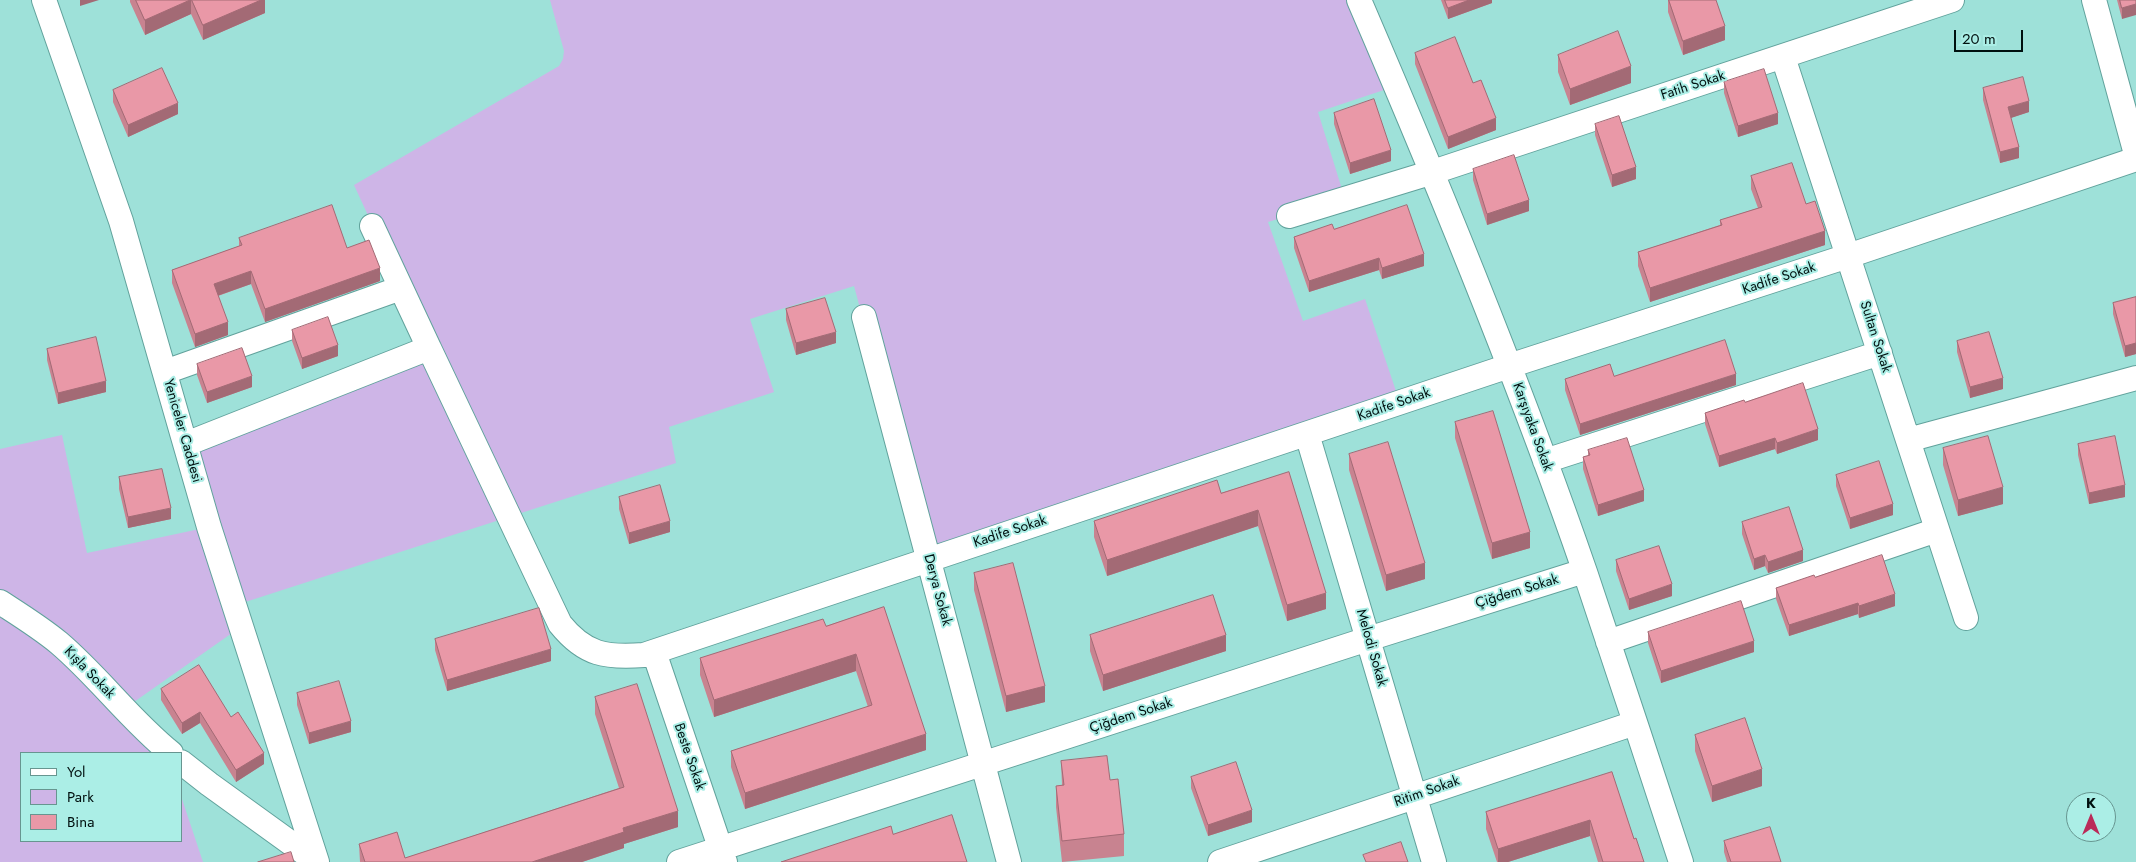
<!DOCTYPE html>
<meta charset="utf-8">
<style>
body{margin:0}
#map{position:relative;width:2136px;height:862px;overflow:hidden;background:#9ee1d9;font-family:Jost,sans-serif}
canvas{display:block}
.legend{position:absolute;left:20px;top:752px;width:162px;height:90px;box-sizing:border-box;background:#abeee6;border:1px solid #679590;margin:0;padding:6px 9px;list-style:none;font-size:15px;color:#00100f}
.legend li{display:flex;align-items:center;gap:10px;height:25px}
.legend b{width:25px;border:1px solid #679590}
.north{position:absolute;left:2066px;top:792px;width:50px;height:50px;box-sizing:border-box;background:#abeee6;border:1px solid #679590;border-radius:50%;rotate:0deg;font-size:14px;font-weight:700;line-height:20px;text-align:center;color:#00100f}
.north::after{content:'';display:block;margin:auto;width:18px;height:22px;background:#ba2b59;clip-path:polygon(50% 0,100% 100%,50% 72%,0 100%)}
.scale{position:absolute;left:1954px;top:30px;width:69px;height:22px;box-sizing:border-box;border:2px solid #00100f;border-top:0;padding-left:6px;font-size:15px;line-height:18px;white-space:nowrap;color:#00100f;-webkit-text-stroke:4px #abeee6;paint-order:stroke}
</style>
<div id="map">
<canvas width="2136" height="862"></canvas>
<ul class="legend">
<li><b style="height:6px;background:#fff"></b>Yol</li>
<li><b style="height:14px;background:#ceb5e7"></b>Park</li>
<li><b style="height:14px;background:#e998a7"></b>Bina</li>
</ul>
<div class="north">K</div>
<div class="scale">20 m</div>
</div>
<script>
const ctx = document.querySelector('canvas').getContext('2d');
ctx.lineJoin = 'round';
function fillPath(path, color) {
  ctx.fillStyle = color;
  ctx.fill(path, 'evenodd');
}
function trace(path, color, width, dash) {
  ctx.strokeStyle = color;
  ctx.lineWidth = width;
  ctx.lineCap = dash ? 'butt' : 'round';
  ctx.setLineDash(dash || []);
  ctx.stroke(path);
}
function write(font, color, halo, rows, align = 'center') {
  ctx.font = font + ' Jost,sans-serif';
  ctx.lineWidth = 4;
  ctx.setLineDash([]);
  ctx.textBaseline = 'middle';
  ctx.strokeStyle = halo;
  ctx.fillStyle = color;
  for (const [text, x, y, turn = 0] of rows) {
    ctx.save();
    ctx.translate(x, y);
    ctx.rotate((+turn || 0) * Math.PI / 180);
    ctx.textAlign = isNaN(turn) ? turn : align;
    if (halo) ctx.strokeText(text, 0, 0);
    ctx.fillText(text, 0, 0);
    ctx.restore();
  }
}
fillPath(new Path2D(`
 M 550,0 L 1359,0 L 1396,86 L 1318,112 L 1345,199 L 1268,222 L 1303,321 L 1365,299 L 1400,403 L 928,559 L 854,286 L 750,319 L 774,392 L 669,427 L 676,463 L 236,605 L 242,626 L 124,709 L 167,753 L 21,753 L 21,841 L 181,841 L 181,796 L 203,862 L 0,862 L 0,449 L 62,435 L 87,553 L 209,527 L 186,444 L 429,348 L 354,185 L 559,66 L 563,59 L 564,51 Z`), '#ceb5e7');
const minor = new Path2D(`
 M 44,0 L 121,221 L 209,527 L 317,862
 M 1359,0 C 1440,188 1518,378 1585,572 C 1618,669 1649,765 1681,862
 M 2094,0 L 2136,154
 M 1783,57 L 1966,618
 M 1289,216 L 1433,172 L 1952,0
 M 372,226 L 429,348
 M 864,317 L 1009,862
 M 165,372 L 401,288
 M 1307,434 L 1434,862
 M 1908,440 L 2136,378
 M 186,444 L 429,348 L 560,624 C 585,655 606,658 644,655 L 1509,366 L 1848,256 L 2136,159
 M 1545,461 L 1880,353
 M 0,602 C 20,615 41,628 59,643 C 99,677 130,720 171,753
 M 1608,642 L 1937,530
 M 654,652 L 725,862
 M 181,762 L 209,784 L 317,862
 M 679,862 L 1368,639 L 1584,571
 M 1220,862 L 1635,723`);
trace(minor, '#61a29c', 26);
trace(minor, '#fff', 24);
fillPath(new Path2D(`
 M 130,0 L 265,0 L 265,13 L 203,40 L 191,14 L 145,35 L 130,2 Z
 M 1441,0 L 1492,0 L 1492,3 L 1448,19 Z
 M 1668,0 L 1716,0 L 1725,40 L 1683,55 L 1668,12 Z
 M 2117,0 L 2136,0 L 2122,19 Z
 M 1415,53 L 1473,83 L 1496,130 L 1448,149 L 1415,64 Z
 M 1558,55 L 1631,83 L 1570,105 L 1558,72 Z
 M 1724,82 L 1778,124 L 1738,137 L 1724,93 Z
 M 1983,88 L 2029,112 L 2010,118 L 2019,158 L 2000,163 L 1983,100 Z
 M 113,90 L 178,114 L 128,137 L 113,102 Z
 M 1334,113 L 1391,161 L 1350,174 L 1334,124 Z
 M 1595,124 L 1636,179 L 1612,187 L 1595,135 Z
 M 1473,169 L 1529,211 L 1487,225 L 1473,180 Z
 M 1751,176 L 1806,204 L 1825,245 L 1650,302 L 1638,266 L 1638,252 L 1720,225 L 1720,220 L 1758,208 L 1751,189 Z
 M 1334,229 L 1424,266 L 1382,279 L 1379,270 L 1309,292 L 1294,248 L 1294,237 Z
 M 239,238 L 347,248 L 380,281 L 265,322 L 251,284 L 218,296 L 228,335 L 195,347 L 172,283 L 172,270 L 239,246 Z
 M 2136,297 L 2136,354 L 2125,357 L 2113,314 L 2113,303 Z
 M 786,309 L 836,343 L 796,355 L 786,320 Z
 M 292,330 L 338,356 L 302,369 L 292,341 Z
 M 1957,341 L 2003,389 L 1970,398 L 1957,352 Z
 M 47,349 L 106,392 L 58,404 L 47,360 Z
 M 197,364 L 252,387 L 207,403 L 197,375 Z
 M 1614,376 L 1736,385 L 1580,435 L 1565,390 L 1565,379 Z
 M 1745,402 L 1818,440 L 1777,454 L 1775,449 L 1719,467 L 1705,424 L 1705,413 Z
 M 1455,422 L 1530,548 L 1492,559 L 1455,438 Z
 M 2078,444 L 2125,497 L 2089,504 L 2078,455 Z
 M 1943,448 L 2003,504 L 1958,516 L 1943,465 Z
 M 1588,450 L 1644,501 L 1598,516 L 1583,469 L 1583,457 L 1588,456 Z
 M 1349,454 L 1425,579 L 1386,591 L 1349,470 Z
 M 1289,472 L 1326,609 L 1287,621 L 1258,526 L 1107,576 L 1094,537 L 1094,521 L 1221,493 Z
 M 1836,475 L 1893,515 L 1850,529 L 1836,486 Z
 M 119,477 L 171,519 L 128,528 L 119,489 Z
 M 619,497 L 670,532 L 629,544 L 619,509 Z
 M 1742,522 L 1803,561 L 1768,573 L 1765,566 L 1754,570 L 1742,534 Z
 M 1616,560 L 1672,596 L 1629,610 L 1616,571 Z
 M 974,573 L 1045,702 L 1006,712 L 974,590 Z
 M 1815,577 L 1895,606 L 1859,618 L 1858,614 L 1789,636 L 1776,599 L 1776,588 Z
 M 884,607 L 926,750 L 745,809 L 731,767 L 731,751 L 868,707 L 856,671 L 714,717 L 700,675 L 700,658 L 826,626 Z
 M 1648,632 L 1754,652 L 1661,683 L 1648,643 Z
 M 1090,635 L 1226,651 L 1103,691 L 1090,651 Z
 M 435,639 L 551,661 L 447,691 L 435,650 Z
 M 161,689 L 231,717 L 264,764 L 236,782 L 200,723 L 182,734 L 161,700 Z
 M 297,693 L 351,732 L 309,744 L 297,705 Z
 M 595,697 L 678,827 L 624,844 L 624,848 L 582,862 L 360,862 L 359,844 L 405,858 L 619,788 L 595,714 Z
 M 1695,735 L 1762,786 L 1712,802 L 1695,751 Z
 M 1061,761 L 1110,780 L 1124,834 L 1124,856 L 1062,862 L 1056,807 L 1056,786 L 1062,785 Z
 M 1612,772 L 1634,839 L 1644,862 L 1598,862 L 1590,836 L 1508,862 L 1497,862 L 1486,829 L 1486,812 Z
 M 1191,777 L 1252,822 L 1208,836 L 1191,788 Z
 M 1724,841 L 1781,862 L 1727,862 L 1724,852 Z`), '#c88390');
fillPath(new Path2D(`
 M 80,0 L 99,0 L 80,6 Z
 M 190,0 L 191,0 L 191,14 L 145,35 L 145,20 Z
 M 261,0 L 265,0 L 265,13 L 203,40 L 203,25 Z
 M 1469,0 L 1492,0 L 1492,3 L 1448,19 L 1448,8 Z
 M 2136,4 L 2136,15 L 2122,19 L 2122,8 Z
 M 1725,26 L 1725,40 L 1683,55 L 1683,41 Z
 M 1631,66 L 1631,83 L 1570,105 L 1570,89 Z
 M 2029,101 L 2029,112 L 2008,119 L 2008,107 Z
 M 178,103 L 178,114 L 128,137 L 128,125 Z
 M 1778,113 L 1778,124 L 1738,137 L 1738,126 Z
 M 1496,118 L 1496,130 L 1448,149 L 1448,137 Z
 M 2019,147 L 2019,158 L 2000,163 L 2000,152 Z
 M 1391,150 L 1391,161 L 1350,174 L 1350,163 Z
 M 1636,167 L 1636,179 L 1612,187 L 1612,175 Z
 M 1529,200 L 1529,211 L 1487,225 L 1487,214 Z
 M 1825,231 L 1825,245 L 1650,302 L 1650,288 Z
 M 1424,254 L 1424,266 L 1382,279 L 1382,268 Z
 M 1379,258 L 1379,270 L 1309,292 L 1309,281 Z
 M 380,268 L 380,281 L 265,322 L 265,309 Z
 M 251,271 L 251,284 L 214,297 L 214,284 Z
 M 228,322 L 228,335 L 195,347 L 195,334 Z
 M 836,332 L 836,343 L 796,355 L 796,343 Z
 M 2136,343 L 2136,354 L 2125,357 L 2125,346 Z
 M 338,345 L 338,356 L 302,369 L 302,358 Z
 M 1736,374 L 1736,385 L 1580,435 L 1580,424 Z
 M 252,376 L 252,387 L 207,403 L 207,392 Z
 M 2003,378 L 2003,389 L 1970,398 L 1970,387 Z
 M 106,381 L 106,392 L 58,404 L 58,393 Z
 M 1818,429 L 1818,440 L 1777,454 L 1777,443 Z
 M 1775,438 L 1775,449 L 1719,467 L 1719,456 Z
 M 2125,485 L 2125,497 L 2089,504 L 2089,493 Z
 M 2003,487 L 2003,504 L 1958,516 L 1958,500 Z
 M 1644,490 L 1644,501 L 1598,516 L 1598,505 Z
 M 1893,504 L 1893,515 L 1850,529 L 1850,518 Z
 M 171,508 L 171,519 L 128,528 L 128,517 Z
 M 1258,510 L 1258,526 L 1107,576 L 1107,560 Z
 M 670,521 L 670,532 L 629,544 L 629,533 Z
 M 1530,532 L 1530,548 L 1492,559 L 1492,543 Z
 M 1803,550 L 1803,561 L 1768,573 L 1768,562 Z
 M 1765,555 L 1765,566 L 1754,570 L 1754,559 Z
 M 1425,563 L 1425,579 L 1386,591 L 1386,575 Z
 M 1672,584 L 1672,596 L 1629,610 L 1629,599 Z
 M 1326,593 L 1326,609 L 1287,621 L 1287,605 Z
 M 1895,594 L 1895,606 L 1859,618 L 1859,606 Z
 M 1858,603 L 1858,614 L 1789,636 L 1789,625 Z
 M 1226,635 L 1226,651 L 1103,691 L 1103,675 Z
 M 1754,641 L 1754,652 L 1661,683 L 1661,671 Z
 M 551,649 L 551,661 L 447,691 L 447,680 Z
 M 856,654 L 856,671 L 714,717 L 714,700 Z
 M 1045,686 L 1045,702 L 1006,712 L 1006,696 Z
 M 200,712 L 200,723 L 182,734 L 182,723 Z
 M 351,721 L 351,732 L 309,744 L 309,733 Z
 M 926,734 L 926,750 L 745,809 L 745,793 Z
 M 264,753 L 264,764 L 236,782 L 236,770 Z
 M 1762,769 L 1762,786 L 1712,802 L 1712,786 Z
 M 1252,810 L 1252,822 L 1208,836 L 1208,825 Z
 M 678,811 L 678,827 L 624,844 L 624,848 L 582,862 L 532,862 L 623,828 Z
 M 1590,820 L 1590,836 L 1508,862 L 1498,862 L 1498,849 Z`), '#a36a75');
const building = new Path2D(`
 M 136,0 L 190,0 L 145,20 Z
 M 192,0 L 261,0 L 203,25 Z
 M 1445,0 L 1469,0 L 1448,8 Z
 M 1669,0 L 1716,0 L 1725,26 L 1683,41 Z
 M 2120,0 L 2136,0 L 2136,4 L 2122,8 Z
 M 1618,31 L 1631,66 L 1570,89 L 1558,55 Z
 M 1455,37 L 1473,83 L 1481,80 L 1496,118 L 1448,137 L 1415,53 Z
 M 162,68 L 178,103 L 128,125 L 113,90 Z
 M 1764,69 L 1778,113 L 1738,126 L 1724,82 Z
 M 2023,77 L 2029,101 L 2008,107 L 2019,147 L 2000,152 L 1983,88 Z
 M 1374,99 L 1391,150 L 1350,163 L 1334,113 Z
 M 1619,116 L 1636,167 L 1612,175 L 1595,124 Z
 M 1514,155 L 1529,200 L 1487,214 L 1473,169 Z
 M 1792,163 L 1806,204 L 1815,201 L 1825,231 L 1650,288 L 1638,252 L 1722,225 L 1720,220 L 1762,207 L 1751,176 Z
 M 332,205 L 347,248 L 369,240 L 380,268 L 265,309 L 251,271 L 214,284 L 228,322 L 195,334 L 172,270 L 242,245 L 239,238 Z
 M 1407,205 L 1424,254 L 1382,268 L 1379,258 L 1309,281 L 1294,237 L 1332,224 L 1334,229 Z
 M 2136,297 L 2136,343 L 2125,346 L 2113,303 Z
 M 825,298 L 836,332 L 796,343 L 786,309 Z
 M 328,317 L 338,345 L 302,358 L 292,330 Z
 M 1989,332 L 2003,378 L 1970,387 L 1957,341 Z
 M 96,337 L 106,381 L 58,393 L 47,349 Z
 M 1725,340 L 1736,374 L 1580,424 L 1565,379 L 1610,364 L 1614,376 Z
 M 242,348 L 252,376 L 207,392 L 197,364 Z
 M 1803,383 L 1818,429 L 1777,443 L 1775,438 L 1719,456 L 1705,413 L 1744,400 L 1745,402 Z
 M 1493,411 L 1530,532 L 1492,543 L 1455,422 Z
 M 1988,436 L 2003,487 L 1958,500 L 1943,448 Z
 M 2115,436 L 2125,485 L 2089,493 L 2078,444 Z
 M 1627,438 L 1644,490 L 1598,505 L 1583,457 L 1590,455 L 1588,450 Z
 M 1388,442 L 1425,563 L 1386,575 L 1349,454 Z
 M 1879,461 L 1893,504 L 1850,518 L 1836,475 Z
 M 162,469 L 171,508 L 128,517 L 119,477 Z
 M 1289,472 L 1326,593 L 1287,605 L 1258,510 L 1107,560 L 1094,521 L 1217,480 L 1221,493 Z
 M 660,485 L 670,521 L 629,533 L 619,497 Z
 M 1789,507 L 1803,550 L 1768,562 L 1765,555 L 1754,559 L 1742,522 Z
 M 1659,546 L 1672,584 L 1629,599 L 1616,560 Z
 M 1882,555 L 1895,594 L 1859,606 L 1858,603 L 1789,625 L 1776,588 L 1814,575 L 1815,577 Z
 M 1013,563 L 1045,686 L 1006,696 L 974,573 Z
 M 1213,595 L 1226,635 L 1103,675 L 1090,635 Z
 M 1741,601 L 1754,641 L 1661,671 L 1648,632 Z
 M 884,607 L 926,734 L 745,793 L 731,751 L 872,705 L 856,654 L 714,700 L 700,658 L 823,619 L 826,626 Z
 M 539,608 L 551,649 L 447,680 L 435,639 Z
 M 199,665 L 231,717 L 238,712 L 264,753 L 236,770 L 200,712 L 182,723 L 161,689 Z
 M 339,681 L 351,721 L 309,733 L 297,693 Z
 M 637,684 L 678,811 L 623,828 L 624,832 L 532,862 L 365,862 L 359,844 L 397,832 L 405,858 L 624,787 L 595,697 Z
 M 1745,718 L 1762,769 L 1712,786 L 1695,735 Z
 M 1107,756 L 1110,780 L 1118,779 L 1124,834 L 1062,841 L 1056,786 L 1064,785 L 1061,761 Z
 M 1236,762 L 1252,810 L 1208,825 L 1191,777 Z
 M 1612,772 L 1634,839 L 1636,838 L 1644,862 L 1603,862 L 1590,820 L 1498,849 L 1486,812 Z
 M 952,815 L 967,862 L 781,862 L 891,826 L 893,834 Z
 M 1770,827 L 1781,862 L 1731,862 L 1724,841 Z
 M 1401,842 L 1408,862 L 1366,862 L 1363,855 Z
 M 291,852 L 294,862 L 258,862 Z`);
fillPath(building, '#e998a7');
trace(building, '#a36a75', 1);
write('14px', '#00100f', '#abeee6', [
 ["Fatih Sokak",1693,86,-18],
 ["Kadife Sokak",1779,279,-18],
 ["Sultan Sokak",1875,337,72],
 ["Kadife Sokak",1394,405,-19],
 ["Karşıyaka Sokak",1532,427,70],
 ["Yeniceler Caddesi",182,431,74],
 ["Kadife Sokak",1010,532,-18],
 ["Derya Sokak",937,590,75],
 ["Çiğdem Sokak",1517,592,-17],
 ["Melodi Sokak",1371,648,74],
 ["Kışla Sokak",89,673,46],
 ["Çiğdem Sokak",1131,716,-18],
 ["Beste Sokak",689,757,71],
 ["Ritim Sokak",1427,792,-19]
]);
</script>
